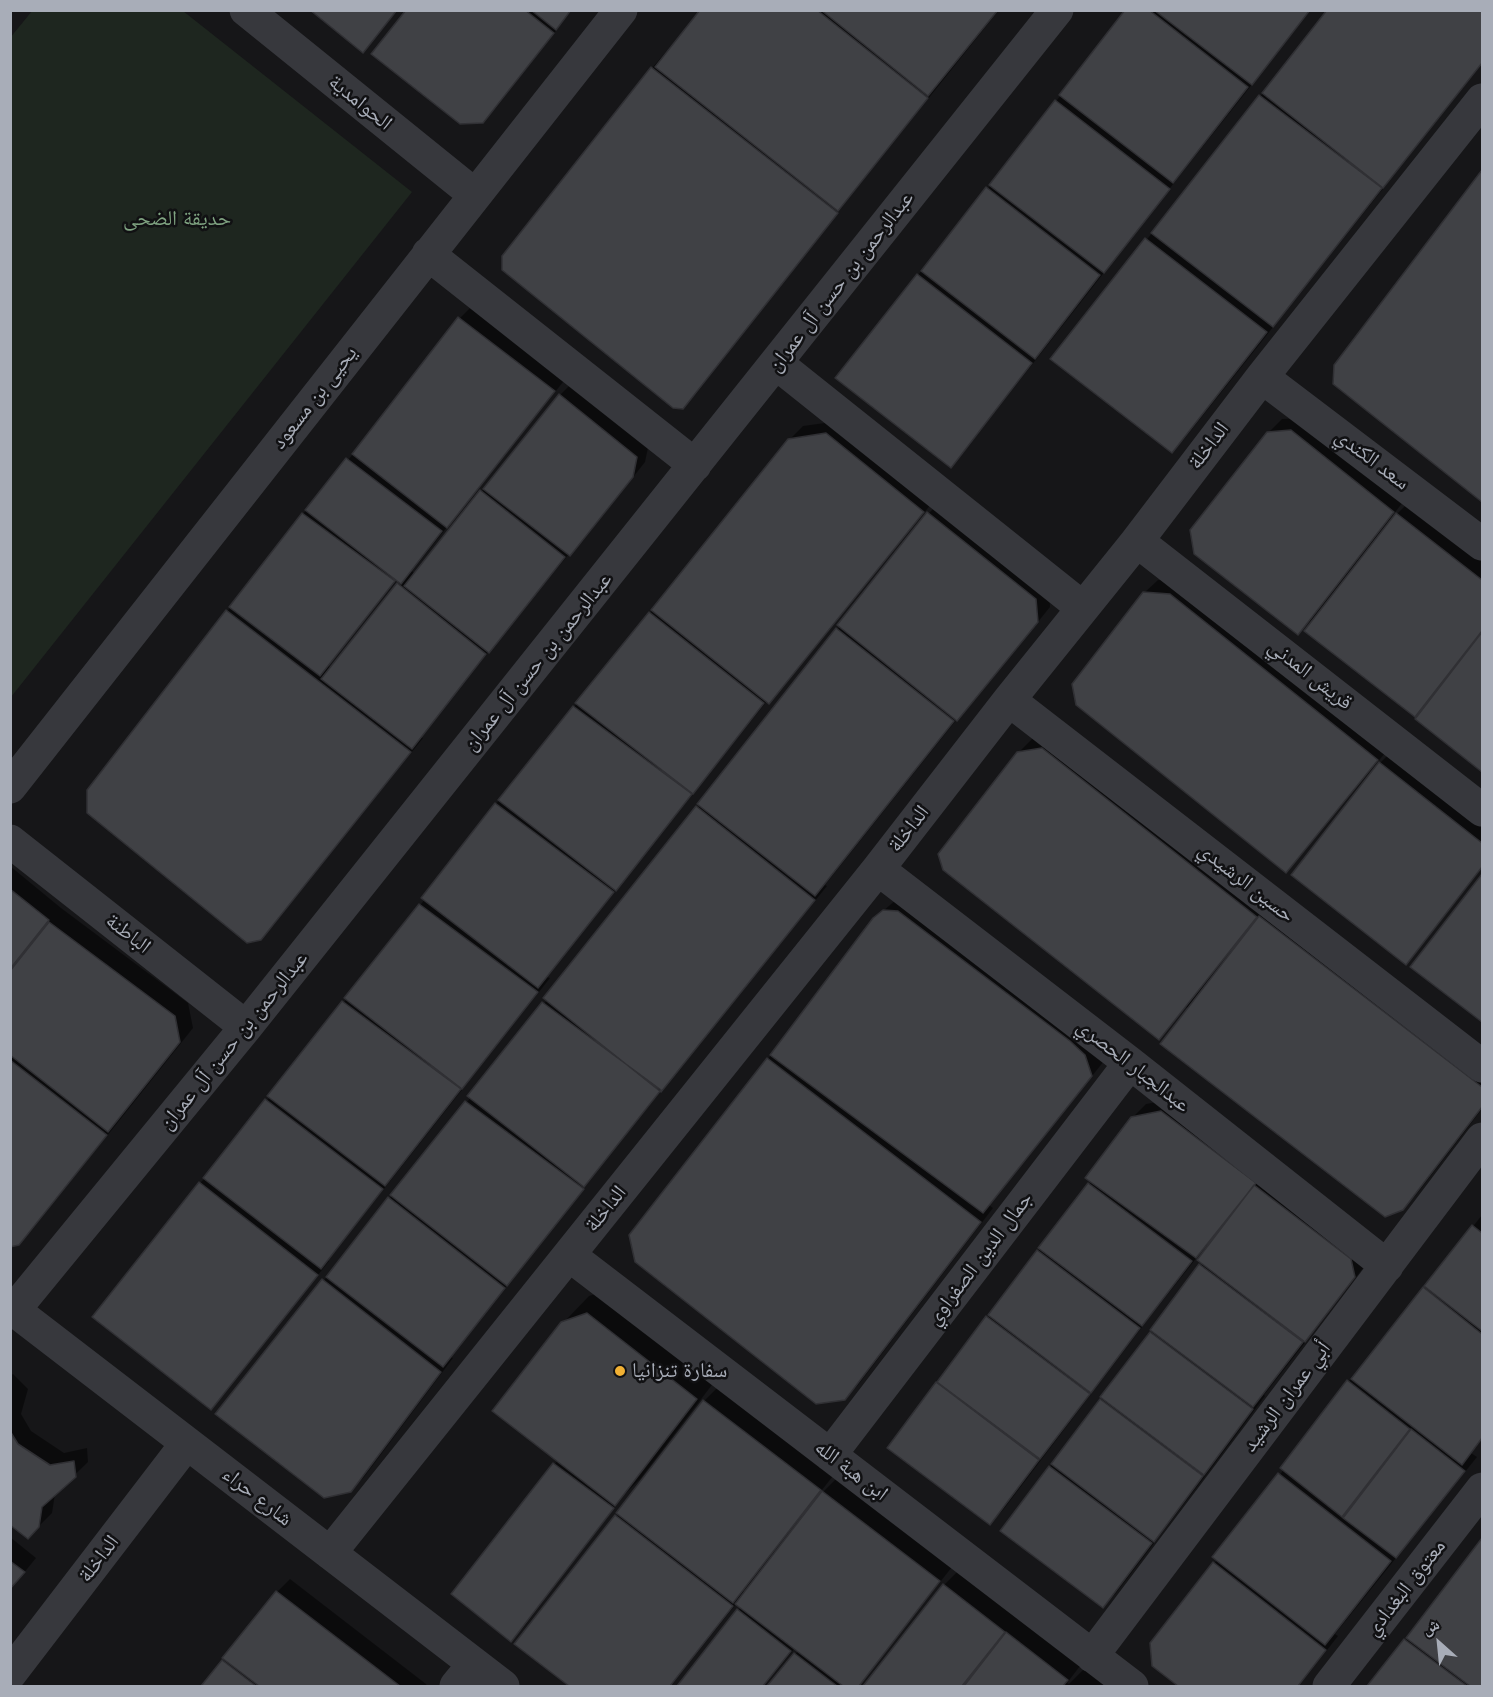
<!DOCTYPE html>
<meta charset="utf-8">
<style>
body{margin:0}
#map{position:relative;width:1493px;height:1697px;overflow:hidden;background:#161618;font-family:Arial,"Noto Naskh Arabic",sans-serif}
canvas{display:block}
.frame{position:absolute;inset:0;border:12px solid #a8adb8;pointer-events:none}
.north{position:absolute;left:1409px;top:1613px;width:60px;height:60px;-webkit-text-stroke:4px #111113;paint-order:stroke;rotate:333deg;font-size:16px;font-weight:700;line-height:24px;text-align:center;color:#a8adb8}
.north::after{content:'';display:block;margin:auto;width:21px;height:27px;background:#a8adb8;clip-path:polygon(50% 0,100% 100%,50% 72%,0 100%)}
</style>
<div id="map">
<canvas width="1493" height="1697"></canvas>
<div class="frame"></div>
<div class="north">ش</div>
</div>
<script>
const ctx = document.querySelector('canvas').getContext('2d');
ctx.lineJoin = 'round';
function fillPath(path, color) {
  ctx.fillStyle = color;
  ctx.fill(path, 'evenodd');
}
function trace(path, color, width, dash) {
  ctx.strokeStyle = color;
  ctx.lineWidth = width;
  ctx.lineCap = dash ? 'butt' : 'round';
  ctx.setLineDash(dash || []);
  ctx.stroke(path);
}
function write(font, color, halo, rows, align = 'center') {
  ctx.font = font + ' Arial,"Noto Naskh Arabic",sans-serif';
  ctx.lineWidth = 5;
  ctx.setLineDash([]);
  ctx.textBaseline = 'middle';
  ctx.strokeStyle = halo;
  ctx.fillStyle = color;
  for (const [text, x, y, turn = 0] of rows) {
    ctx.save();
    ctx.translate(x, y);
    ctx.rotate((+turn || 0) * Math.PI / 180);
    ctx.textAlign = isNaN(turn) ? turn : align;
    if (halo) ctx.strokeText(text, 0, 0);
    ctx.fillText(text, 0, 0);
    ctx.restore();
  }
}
fillPath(new Path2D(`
 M 32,11 L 183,11 L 412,192 L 11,697 L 10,38 Z`), '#1e261f');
fillPath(new Path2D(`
 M 312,10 L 398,10 L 363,51 Z
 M 408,10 L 572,10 L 496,108 L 483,121 Z
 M 702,10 L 999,10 L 849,198 L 696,394 L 683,407 L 652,68 Z
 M 1127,10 L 1311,10 L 1181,174 L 963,453 L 950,466 L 918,275 L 994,181 Z
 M 1329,10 L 1482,10 L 1482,64 L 1185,438 L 1172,451 L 1052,359 Z
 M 1482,173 L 1482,501 L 1335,384 L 1336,365 Z
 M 473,305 L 567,377 L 412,571 L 415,574 L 560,395 L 573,382 L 649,443 L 645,462 L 583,541 L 569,554 L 492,647 L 421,737 L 423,738 L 274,925 L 260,939 L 88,790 L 303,514 L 358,448 L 460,318 ZM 398,579 L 401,581 L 331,668 L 328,665 Z
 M 1305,418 L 1406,498 L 1393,515 L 1394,517 L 1410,501 L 1482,558 L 1482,769 L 1306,631 L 1315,620 L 1313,619 L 1298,633 L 1268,433 L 1282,419 Z
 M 839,421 L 936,498 L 782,689 L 767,701 L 547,977 L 550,978 L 328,1260 L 329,1261 L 224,1395 L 211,1408 L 200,1183 L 211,1172 L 425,899 L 496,804 L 789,440 L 803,426 Z
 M 942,500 L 1049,586 L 1050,607 L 970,706 L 957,719 L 825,885 L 827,886 L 594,1174 L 451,1357 L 453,1358 L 364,1477 L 350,1491 L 217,1414 L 471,1097 L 929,513 Z
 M 1158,580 L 1183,581 L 1390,747 L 1299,858 L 1286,871 L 1144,593 Z
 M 1055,735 L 1482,1065 L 1482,1109 L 1416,1195 L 1402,1209 L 1186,1007 L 1159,1038 L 1018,753 L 1032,739 Z
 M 1393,750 L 1482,820 L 1482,868 L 1418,950 L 1405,963 L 1380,763 Z
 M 10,866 L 61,908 L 188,1003 L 193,1028 L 32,1230 L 18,1243 L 10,1245 Z
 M 1482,876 L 1482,1020 L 1412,967 Z
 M 898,898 L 1104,1061 L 989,1205 L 993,1208 L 858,1385 L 845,1398 L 768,1059 L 874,919 Z
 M 1174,1099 L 1367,1263 L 1264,1395 L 1265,1396 L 1215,1463 L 1116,1593 L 1103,1606 L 1002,1531 L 1203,1263 L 1206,1246 L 1152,1314 L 1003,1510 L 990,1523 L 889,1447 L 1092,1181 L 1132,1118 L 1146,1104 Z
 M 1482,1215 L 1482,1439 L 1471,1453 L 1477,1457 L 1335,1634 L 1338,1636 L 1299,1686 L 1181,1686 L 1153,1665 L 1152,1644 L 1217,1560 L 1349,1381 L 1362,1368 Z
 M 613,1288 L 721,1373 L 641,1478 L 625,1494 L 524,1627 L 511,1640 L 453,1594 L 558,1460 L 563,1323 L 589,1296 Z
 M 13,1374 L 28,1389 L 21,1414 L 31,1431 L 64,1453 L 87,1448 L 88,1462 L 55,1494 L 52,1513 L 28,1537 L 10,1523 L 10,1376 Z
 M 717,1388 L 833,1476 L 818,1495 L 819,1496 L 836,1479 L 952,1567 L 858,1686 L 769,1686 L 798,1651 L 795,1648 L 764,1686 L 678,1686 L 741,1607 L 736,1604 L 671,1686 L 571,1686 L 516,1643 L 619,1514 L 704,1401 ZM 750,1584 L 752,1585 L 746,1593 L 743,1591 Z
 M 10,1537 L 36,1558 L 10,1590 Z
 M 1482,1541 L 1482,1686 L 1369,1686 L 1410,1635 Z
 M 957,1572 L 1080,1666 L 1067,1683 L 1069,1684 L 1095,1658 L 1134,1686 L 865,1686 L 944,1585 Z
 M 290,1579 L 426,1684 L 427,1686 L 203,1686 L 277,1592 Z`), '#0007');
const building = new Path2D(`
 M 310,10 L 397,10 L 363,53 Z
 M 406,10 L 525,10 L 554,33 L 483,123 L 460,124 L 371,54 Z
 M 531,10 L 571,10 L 556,30 Z
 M 700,10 L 817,10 L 928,98 L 838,211 L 655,67 Z
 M 821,10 L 998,10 L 928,96 Z
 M 1125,10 L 1149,10 L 1248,87 L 1173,183 L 1059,95 Z
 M 1154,10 L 1310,10 L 1252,85 Z
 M 1327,10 L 1482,10 L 1482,63 L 1383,188 L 1262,93 Z
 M 651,67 L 838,213 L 683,409 L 673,408 L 502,270 L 502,256 Z
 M 1259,95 L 1382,188 L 1273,327 L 1151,233 Z
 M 1055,100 L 1170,189 L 1104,273 L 989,185 Z
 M 1482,170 L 1482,502 L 1333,384 L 1334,365 Z
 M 986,187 L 1100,275 L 1035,359 L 921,271 Z
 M 1145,238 L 1267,332 L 1172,453 L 1050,359 Z
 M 917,274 L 1032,363 L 951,468 L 835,378 Z
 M 458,317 L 555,391 L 447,528 L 352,454 Z
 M 559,394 L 637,457 L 633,477 L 570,556 L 483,489 Z
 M 1291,430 L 1394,512 L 1298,635 L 1194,554 L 1190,530 L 1267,432 Z
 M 826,433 L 924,512 L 769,704 L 651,610 L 788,439 Z
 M 346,458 L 442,531 L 401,584 L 305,510 Z
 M 480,490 L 565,557 L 489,653 L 404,586 Z
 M 927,512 L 1036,599 L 1038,622 L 957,721 L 837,625 Z
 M 302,513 L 395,581 L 320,676 L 229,607 Z
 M 1396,513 L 1482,580 L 1482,631 L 1415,717 L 1304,631 Z
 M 397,583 L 486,654 L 412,749 L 321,679 Z
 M 1143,592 L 1170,594 L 1378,760 L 1286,873 L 1076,705 L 1072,684 Z
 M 226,610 L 411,752 L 261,940 L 247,943 L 87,813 L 87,790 Z
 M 649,612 L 764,703 L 693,794 L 575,703 Z
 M 836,628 L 954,721 L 815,896 L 697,804 Z
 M 1482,632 L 1482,772 L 1415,719 Z
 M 573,706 L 692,794 L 616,891 L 498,800 Z
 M 1042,748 L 1257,917 L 1159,1040 L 943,870 L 938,854 L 1017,752 Z
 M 1379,762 L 1482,843 L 1482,867 L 1406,965 L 1291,875 Z
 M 495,803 L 614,892 L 538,988 L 421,898 Z
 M 696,806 L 815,900 L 661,1092 L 543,998 Z
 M 1482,874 L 1482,1022 L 1410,967 Z
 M 10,889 L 49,920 L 10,969 Z
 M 419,904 L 538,992 L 462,1089 L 344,998 Z
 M 883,910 L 898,911 L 1070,1041 L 1085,1055 L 1092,1076 L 983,1213 L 770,1055 L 873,918 Z
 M 1259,916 L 1482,1087 L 1482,1107 L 1403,1210 L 1385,1217 L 1160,1044 Z
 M 49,922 L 175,1016 L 180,1042 L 108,1132 L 10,1055 L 10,971 Z
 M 342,1001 L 461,1089 L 385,1186 L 267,1096 Z
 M 542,1002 L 661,1090 L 584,1187 L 467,1096 Z
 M 767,1058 L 981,1222 L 845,1400 L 816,1404 L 635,1262 L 629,1235 Z
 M 10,1060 L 107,1135 L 19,1245 L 10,1247 Z
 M 265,1099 L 383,1189 L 321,1269 L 203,1178 Z
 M 465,1101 L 584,1189 L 507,1286 L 390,1195 Z
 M 1161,1111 L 1256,1183 L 1196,1258 L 1085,1178 L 1131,1117 Z
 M 199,1182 L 318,1275 L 211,1410 L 92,1317 Z
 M 1088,1183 L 1192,1261 L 1142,1326 L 1038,1248 Z
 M 1254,1185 L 1351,1259 L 1355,1277 L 1305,1342 L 1197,1260 Z
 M 388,1197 L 505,1288 L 443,1367 L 326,1277 Z
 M 1472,1225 L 1482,1233 L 1482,1331 L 1424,1286 Z
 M 1037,1250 L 1140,1328 L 1091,1393 L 988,1315 Z
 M 1199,1264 L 1303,1342 L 1253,1407 L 1150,1330 Z
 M 322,1279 L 441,1372 L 351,1492 L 324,1498 L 215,1414 Z
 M 1423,1287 L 1482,1334 L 1482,1438 L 1462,1465 L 1351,1379 Z
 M 587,1313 L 697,1399 L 615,1506 L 492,1411 L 561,1322 Z
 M 986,1316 L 1090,1394 L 1040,1459 L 937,1382 Z
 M 1150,1332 L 1253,1409 L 1204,1475 L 1100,1397 Z
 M 1347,1380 L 1410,1429 L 1342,1517 L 1280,1468 Z
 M 936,1382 L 1039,1460 L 990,1525 L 887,1448 Z
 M 1100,1399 L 1203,1476 L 1154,1542 L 1051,1464 Z
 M 703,1400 L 821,1490 L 733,1603 L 616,1513 Z
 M 1411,1429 L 1465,1471 L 1396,1558 L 1343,1518 Z
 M 10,1431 L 18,1444 L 50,1465 L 74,1461 L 76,1477 L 42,1507 L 39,1527 L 28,1539 L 10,1525 Z
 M 553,1463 L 614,1508 L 511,1642 L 451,1594 Z
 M 1049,1466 L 1152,1543 L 1103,1608 L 1000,1531 Z
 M 1278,1473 L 1391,1561 L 1325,1645 L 1212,1557 Z
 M 822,1491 L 940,1581 L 859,1686 L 843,1686 L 735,1604 Z
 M 615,1515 L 733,1606 L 670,1686 L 569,1686 L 514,1644 Z
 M 1482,1538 L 1482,1686 L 1470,1686 L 1406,1638 Z
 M 10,1561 L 25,1572 L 10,1589 Z
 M 1213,1562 L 1326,1650 L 1298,1686 L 1178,1686 L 1152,1666 L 1150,1643 Z
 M 943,1584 L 1005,1632 L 962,1686 L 863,1686 Z
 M 276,1591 L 400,1686 L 259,1686 L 222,1658 Z
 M 737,1609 L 791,1651 L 763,1686 L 677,1686 Z
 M 1006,1632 L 1068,1680 L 1063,1686 L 964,1686 Z
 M 1404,1639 L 1467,1686 L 1367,1686 Z
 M 794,1653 L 837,1686 L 767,1686 Z
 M 222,1660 L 256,1686 L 201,1686 Z`);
fillPath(building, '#404145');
trace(building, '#303034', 1.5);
trace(new Path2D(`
 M 246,10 L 475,195
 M 428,254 L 695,465
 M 776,363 L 1083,608
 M 1262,377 L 1482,544
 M 1137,541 L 1482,810
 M 1009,700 L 1482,1066
 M 10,787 L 621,10
 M 10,841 L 246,1027
 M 878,869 L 1130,1063 L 1387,1266
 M 569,1255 L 1132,1686
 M 10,1307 L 503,1686
 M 14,1310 L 246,1027 L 1057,10
 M 830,1455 L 1130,1063
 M 330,1553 L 878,869 L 1009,700 L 1137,541 L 1262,377 L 1482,100
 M 1092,1656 L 1482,1139
 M 10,1674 L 187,1443
 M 456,1686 L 474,1664
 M 1329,1686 L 1482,1489`), '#37383d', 33);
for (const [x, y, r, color] of [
 [620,1371,6,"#f2b134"]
]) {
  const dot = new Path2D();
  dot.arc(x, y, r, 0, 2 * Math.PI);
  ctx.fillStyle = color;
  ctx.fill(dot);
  trace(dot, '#111113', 2);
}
write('21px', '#a8adb8', '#111113', [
 ["الحوامدية",360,103,39],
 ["عبدالرحمن بن حسن آل عمران",841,282,-52],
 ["يحيى بن مسعود",315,398,-52],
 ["الداخلة",1209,446,-53],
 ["سعد الكندي",1372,460,37],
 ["عبدالرحمن بن حسن آل عمران",538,662,-51],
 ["قريش المدني",1310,675,38],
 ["الداخلة",909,829,-52],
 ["حسين الرشيدي",1246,883,38],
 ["الباطنة",128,934,38],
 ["عبدالرحمن بن حسن آل عمران",234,1041,-51],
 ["عبدالجبار الحصري",1133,1066,38],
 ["الداخلة",606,1209,-51],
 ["جمال الدين الصفراوي",980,1259,-53],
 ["أبي عمران الرشيد",1287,1397,-53],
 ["ابن هبة الله",851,1471,37],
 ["شارع حراء",257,1497,38],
 ["الداخلة",99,1559,-53],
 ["معتوق البغدادي",1406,1588,-52]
]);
write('21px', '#7fa381', '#111113', [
 ["حديقة الضحى",177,219]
]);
write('21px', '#a8adb8', '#111113', [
 ["سفارة تنزانيا",632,1371]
], 'left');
</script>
